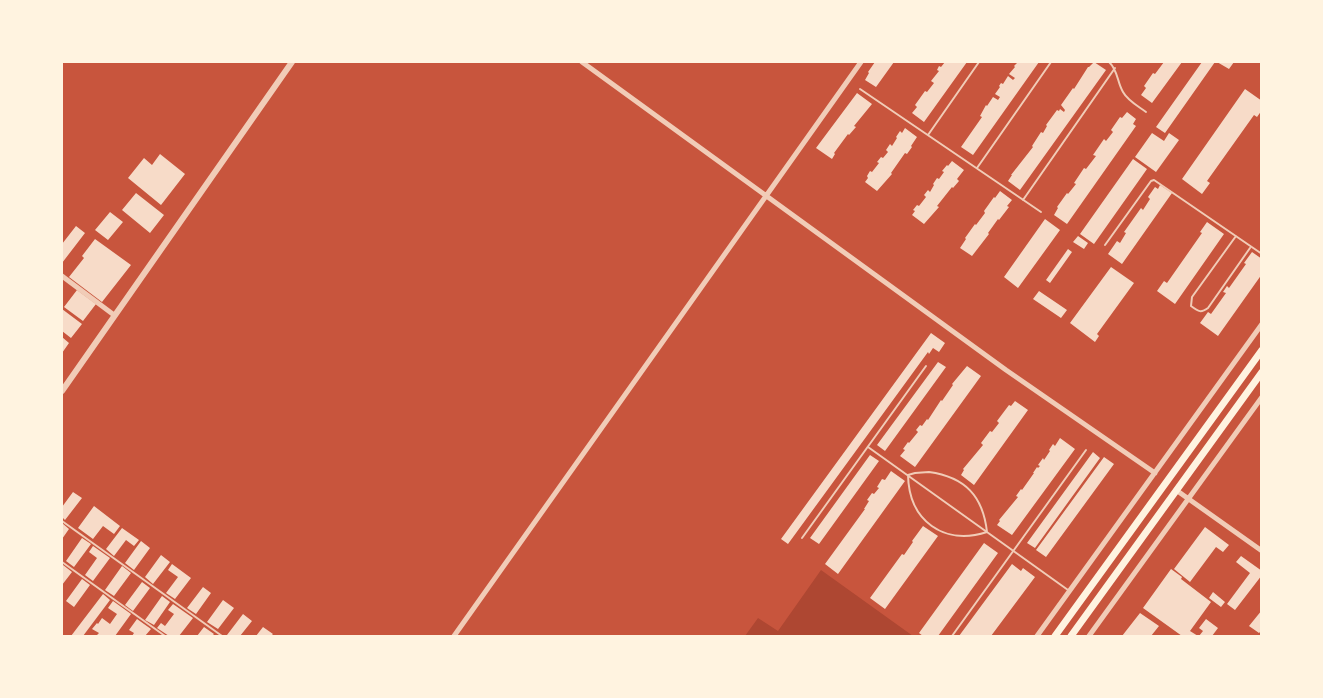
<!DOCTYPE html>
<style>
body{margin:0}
#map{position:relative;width:1323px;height:698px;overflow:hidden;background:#c8553d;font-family:Jost,sans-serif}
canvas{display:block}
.frame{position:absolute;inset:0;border:63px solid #fff3e0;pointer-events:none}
</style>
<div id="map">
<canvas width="1323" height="698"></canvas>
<div class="frame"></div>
</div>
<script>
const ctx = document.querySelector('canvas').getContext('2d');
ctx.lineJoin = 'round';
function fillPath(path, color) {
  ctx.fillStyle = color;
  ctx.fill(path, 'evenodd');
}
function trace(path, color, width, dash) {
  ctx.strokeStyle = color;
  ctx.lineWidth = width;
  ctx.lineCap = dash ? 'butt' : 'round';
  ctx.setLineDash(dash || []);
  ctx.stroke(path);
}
fillPath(new Path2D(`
 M 821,570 L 913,636 L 745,636 L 758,618 L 778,631 Z`), '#ae4732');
fillPath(new Path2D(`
 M 875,62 L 894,62 L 876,87 L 865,80 L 869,73 L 868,72 Z
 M 945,62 L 967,62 L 924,122 L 912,113 L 917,107 L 915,105 L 925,91 L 927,92 L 934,83 L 931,81 L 939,71 L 937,70 L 939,66 L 941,67 Z
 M 1018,62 L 1039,62 L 973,155 L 961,147 L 982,117 L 980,116 L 986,105 L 987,106 L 993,97 L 998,100 L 1000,97 L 995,94 L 1000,87 L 999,86 L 1001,83 L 1003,84 L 1008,76 L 1013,80 L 1015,78 L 1009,74 L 1015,67 L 1014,66 Z
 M 1094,62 L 1106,70 L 1020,190 L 1008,181 L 1012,175 L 1011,175 L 1033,147 L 1032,146 L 1041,132 L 1043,133 L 1047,126 L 1046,125 L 1057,110 L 1059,111 L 1060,109 L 1064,112 L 1065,110 L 1061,105 L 1073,88 L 1074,89 L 1088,67 L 1089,67 Z
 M 1164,62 L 1182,62 L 1152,103 L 1141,95 L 1146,88 L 1144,86 L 1153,73 L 1155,74 Z
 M 1202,62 L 1215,62 L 1165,133 L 1156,127 Z
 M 1217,62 L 1234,62 L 1229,69 Z
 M 1245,89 L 1262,101 L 1262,110 L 1257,117 L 1254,115 L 1207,181 L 1210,183 L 1202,194 L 1182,179 Z
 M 857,93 L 872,104 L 854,126 L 856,127 L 849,135 L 848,134 L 834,153 L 835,154 L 832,159 L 816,148 Z
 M 1127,112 L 1136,119 L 1133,124 L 1136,126 L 1067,224 L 1054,215 L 1058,208 L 1057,207 L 1067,193 L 1068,194 L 1076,184 L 1074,183 L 1084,168 L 1086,169 L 1096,156 L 1093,155 L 1104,139 L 1106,141 L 1113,132 L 1111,130 L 1120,117 L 1122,118 Z
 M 905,128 L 917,137 L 911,146 L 912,147 L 907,154 L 905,153 L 891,173 L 892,174 L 877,191 L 865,182 L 868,178 L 867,176 L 870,171 L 872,172 L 879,163 L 877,162 L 881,157 L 883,158 L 888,152 L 886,150 L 890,144 L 892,146 L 897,138 L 896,137 L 900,131 L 902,133 Z
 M 1152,133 L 1164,141 L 1169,133 L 1179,140 L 1156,172 L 1135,157 Z
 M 160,154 L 185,174 L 161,205 L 128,178 L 144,158 L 152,165 Z
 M 1133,159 L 1147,169 L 1094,244 L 1080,234 Z
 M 952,161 L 964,170 L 957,179 L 959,181 L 953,188 L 952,187 L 937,206 L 939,207 L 924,224 L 912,215 L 915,211 L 913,210 L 917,205 L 919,206 L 926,197 L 924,195 L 928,190 L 930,192 L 934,185 L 933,184 L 937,178 L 939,179 L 944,172 L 942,171 L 947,165 L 948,166 Z
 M 1160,185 L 1172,193 L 1122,264 L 1108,254 L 1117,241 L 1120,243 L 1126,233 L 1124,232 L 1141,208 L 1143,210 L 1150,199 L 1148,197 L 1155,187 L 1158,189 Z
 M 1000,191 L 1012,200 L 1007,206 L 1009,207 L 999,220 L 998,219 L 988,233 L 989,234 L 972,256 L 960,248 L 966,239 L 965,238 L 975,224 L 976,225 L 985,213 L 984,211 L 994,197 L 995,198 Z
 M 136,193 L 164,215 L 150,233 L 122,210 Z
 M 110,212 L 123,222 L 108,240 L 95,230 Z
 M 1045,219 L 1060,230 L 1018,288 L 1004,277 Z
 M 1207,222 L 1224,234 L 1175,304 L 1157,291 L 1164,281 L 1167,283 L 1202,233 L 1200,232 Z
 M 76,226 L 85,233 L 62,263 L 62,244 Z
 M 1078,236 L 1088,243 L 1084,249 L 1073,242 Z
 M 95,239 L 131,265 L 102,302 L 69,277 L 84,258 L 82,256 Z
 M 1068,249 L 1072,252 L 1050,283 L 1046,280 Z
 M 1252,252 L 1262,259 L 1262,274 L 1218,336 L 1200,323 L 1208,312 L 1211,314 L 1226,293 L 1223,292 L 1227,286 L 1229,288 L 1246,264 L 1244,263 Z
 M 1111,267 L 1134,283 L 1097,334 L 1099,336 L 1095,342 L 1070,323 Z
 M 77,290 L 96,304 L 83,321 L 64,307 Z
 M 1039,291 L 1067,310 L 1061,318 L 1033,299 Z
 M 62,309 L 82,324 L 71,338 L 62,331 Z
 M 931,333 L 945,343 L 939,352 L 933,348 L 929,354 L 928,352 L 788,544 L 781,539 Z
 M 62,337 L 69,343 L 62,353 Z
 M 938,362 L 946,367 L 885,451 L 877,445 Z
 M 967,366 L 981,376 L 915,467 L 900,456 L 905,450 L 903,449 L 908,442 L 909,443 L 918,432 L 916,430 L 920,425 L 922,426 L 927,419 L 928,420 L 941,400 L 942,401 L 953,385 L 952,384 Z
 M 1015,401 L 1028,410 L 974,485 L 961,475 L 964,470 L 963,469 L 983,445 L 981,443 L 990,431 L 992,432 L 999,423 L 997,421 L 1009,405 L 1011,406 Z
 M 1060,438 L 1075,449 L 1012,535 L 997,525 L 1000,521 L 999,520 L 1018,497 L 1016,496 L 1021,489 L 1022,490 L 1034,473 L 1033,473 L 1037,467 L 1038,468 L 1040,466 L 1038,465 L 1043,458 L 1044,460 L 1050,451 L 1049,450 L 1053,444 L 1055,446 Z
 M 1093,452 L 1100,458 L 1035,548 L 1027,543 Z
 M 870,455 L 879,461 L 819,544 L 810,538 Z
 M 1104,457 L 1114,464 L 1046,557 L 1036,550 Z
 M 891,471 L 905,481 L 838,574 L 825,564 L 865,509 L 864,509 L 869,501 L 867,500 L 872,493 L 874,494 L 879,488 L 877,487 L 882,479 L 885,480 Z
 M 73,492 L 82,498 L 65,520 L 62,517 L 62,507 Z
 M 94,506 L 120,526 L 114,534 L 103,526 L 93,539 L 78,528 Z
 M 62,523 L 69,529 L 62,539 Z
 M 923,526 L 938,536 L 885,609 L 870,598 L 902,554 L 904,555 L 913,542 L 912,541 Z
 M 1205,527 L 1229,545 L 1223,552 L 1216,547 L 1190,582 L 1174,569 Z
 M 122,528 L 139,540 L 134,546 L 126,540 L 114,556 L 106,549 Z
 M 82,538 L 91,544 L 74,567 L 66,561 Z
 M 141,541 L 150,548 L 134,570 L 125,563 Z
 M 984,543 L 998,553 L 938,636 L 923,636 L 919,633 Z
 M 93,546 L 110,558 L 93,581 L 85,575 L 97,558 L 89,552 Z
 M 161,555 L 170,562 L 153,584 L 145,577 Z
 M 1241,556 L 1262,571 L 1262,575 L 1235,610 L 1227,604 L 1250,573 L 1236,562 Z
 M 172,564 L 191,578 L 175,599 L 166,593 L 178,577 L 168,570 Z
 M 1012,564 L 1021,571 L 1023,568 L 1035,577 L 991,636 L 959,636 Z
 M 63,565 L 72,572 L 62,585 L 62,566 Z
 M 122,566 L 131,573 L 114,596 L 105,590 Z
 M 1171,569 L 1182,577 L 1181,579 L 1211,602 L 1190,631 L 1198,636 L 1182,636 L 1143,608 Z
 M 82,579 L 90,585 L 74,607 L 66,601 Z
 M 142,582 L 150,588 L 133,611 L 125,605 Z
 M 203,587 L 211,593 L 196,614 L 187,608 Z
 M 1213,592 L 1225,602 L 1221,607 L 1209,598 Z
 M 103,594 L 110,600 L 83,636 L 71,636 Z
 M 162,596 L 170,602 L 154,625 L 145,620 Z
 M 223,600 L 234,608 L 218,629 L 207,622 Z
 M 113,601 L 131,614 L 115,636 L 96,636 L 99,633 L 92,629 L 97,623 L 98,624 L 102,618 L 110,624 L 117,614 L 108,608 Z
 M 173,604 L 193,618 L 179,636 L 169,636 L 157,628 L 161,623 L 165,626 L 174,614 L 168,610 Z
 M 1262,610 L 1262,630 L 1259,633 L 1249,626 Z
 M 1140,613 L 1159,626 L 1151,636 L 1122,636 Z
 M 243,614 L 252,621 L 240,636 L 229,636 L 227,635 Z
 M 137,619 L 151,629 L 145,636 L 132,636 L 134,633 L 129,630 Z
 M 1206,619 L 1218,628 L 1212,636 L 1199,636 L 1203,631 L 1199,628 Z
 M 204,627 L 214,634 L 212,636 L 197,636 Z
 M 263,627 L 273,634 L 271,636 L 256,636 Z`), '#f7dbc8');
trace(new Path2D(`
 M 1109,62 C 1118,70 1117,82 1123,92 C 1128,101 1138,106 1146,112
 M 860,89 L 1041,212
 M 928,135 L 979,62
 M 977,168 L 1051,62
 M 1023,200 L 1115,68
 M 1236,236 L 1192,297 L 1191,306 C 1199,312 1201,313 1208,308 L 1250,248
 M 1105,245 L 1151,181 L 1154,180 L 1262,254
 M 868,447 L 1068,590
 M 929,472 C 965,477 983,496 987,532 C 944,546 909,521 908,475 L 915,473 Z
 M 62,521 L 222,636
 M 802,538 L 926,366
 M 62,562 L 165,636
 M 952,636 L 1086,450`), '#f1ccb7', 2);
trace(new Path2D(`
 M 582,62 L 1006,370 L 1155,473
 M 62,276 L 114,315
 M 1176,490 L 1262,551
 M 454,636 L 861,62
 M 1037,636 L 1262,324
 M 1089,636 L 1262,397`), '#f1ccb7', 5);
trace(new Path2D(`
 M 62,391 L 292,62`), '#f1ccb7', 6);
trace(new Path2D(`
 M 1055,636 L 1262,350
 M 1071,636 L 1262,372`), '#fff3e0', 7);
</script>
